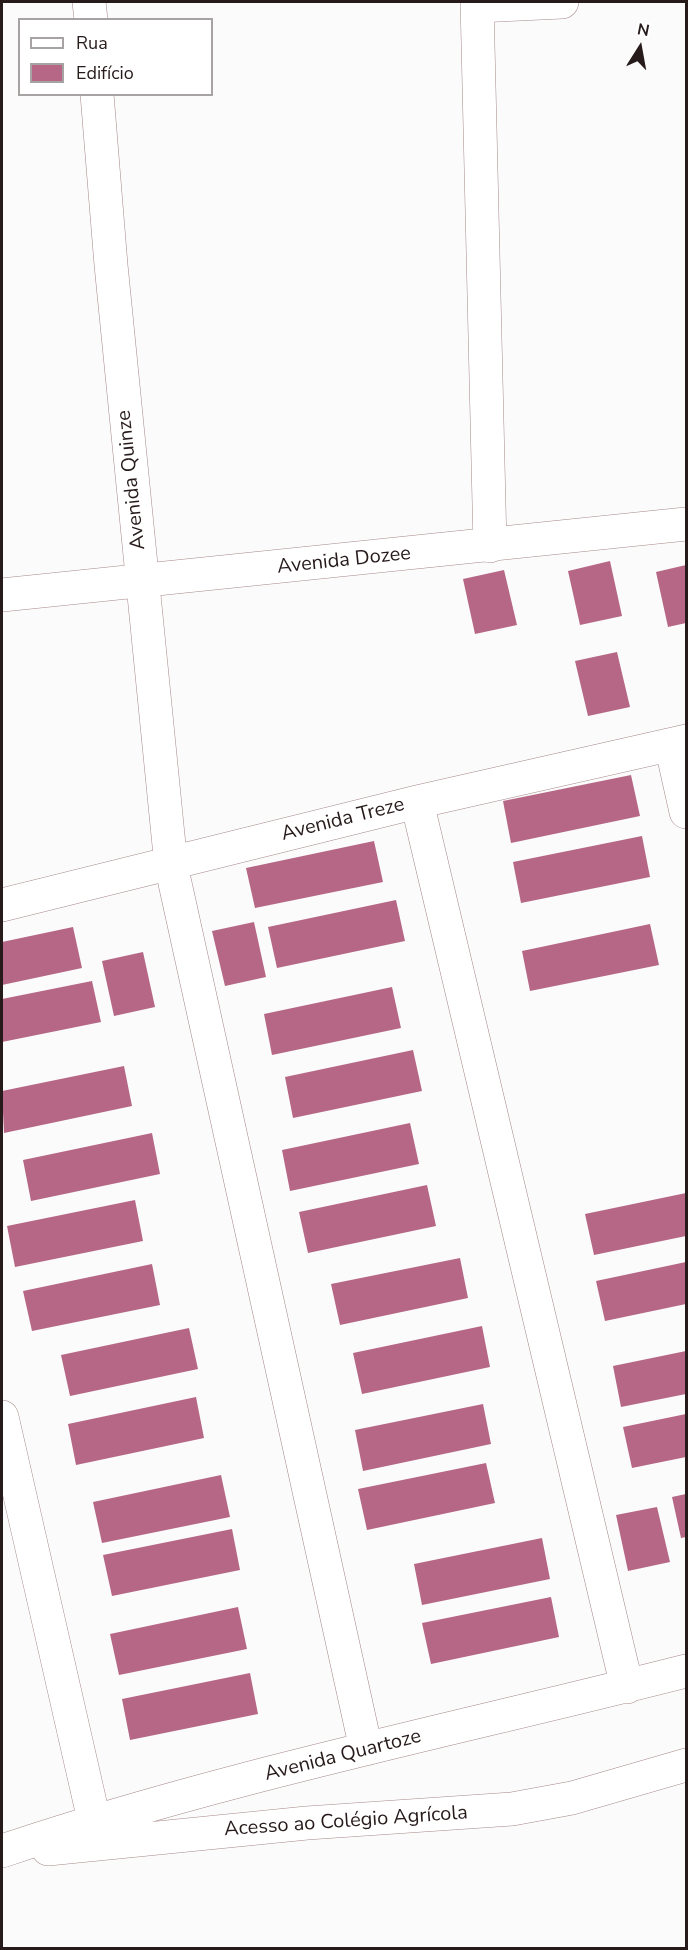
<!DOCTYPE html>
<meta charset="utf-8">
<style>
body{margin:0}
#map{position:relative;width:688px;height:1950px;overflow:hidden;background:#fbfbfb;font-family:"Nunito Sans",sans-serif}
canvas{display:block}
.frame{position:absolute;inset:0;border:3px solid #261a1a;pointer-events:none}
.legend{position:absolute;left:18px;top:18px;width:195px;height:78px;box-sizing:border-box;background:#fff;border:2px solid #a8a3a3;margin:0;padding:8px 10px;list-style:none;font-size:18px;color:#261a1a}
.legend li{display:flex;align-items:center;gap:12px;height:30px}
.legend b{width:30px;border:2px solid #a8a3a3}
.north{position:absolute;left:610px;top:18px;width:60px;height:60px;-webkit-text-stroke:4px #fff;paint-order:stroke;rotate:11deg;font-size:16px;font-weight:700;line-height:24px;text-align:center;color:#261a1a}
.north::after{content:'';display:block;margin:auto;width:21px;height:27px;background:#261a1a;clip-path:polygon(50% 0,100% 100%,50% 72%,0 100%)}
</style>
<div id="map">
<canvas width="688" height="1950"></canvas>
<div class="frame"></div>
<ul class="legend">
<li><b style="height:8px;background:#fff"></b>Rua</li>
<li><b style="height:16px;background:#b66785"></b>Edifício</li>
</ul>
<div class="north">N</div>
</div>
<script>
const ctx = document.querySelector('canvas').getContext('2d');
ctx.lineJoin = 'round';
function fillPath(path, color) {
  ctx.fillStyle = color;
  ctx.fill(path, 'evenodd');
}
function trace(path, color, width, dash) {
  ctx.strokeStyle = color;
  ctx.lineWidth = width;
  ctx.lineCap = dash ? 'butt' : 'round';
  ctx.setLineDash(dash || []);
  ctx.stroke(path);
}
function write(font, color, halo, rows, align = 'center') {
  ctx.font = font + ' "Nunito Sans",sans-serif';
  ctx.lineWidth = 4.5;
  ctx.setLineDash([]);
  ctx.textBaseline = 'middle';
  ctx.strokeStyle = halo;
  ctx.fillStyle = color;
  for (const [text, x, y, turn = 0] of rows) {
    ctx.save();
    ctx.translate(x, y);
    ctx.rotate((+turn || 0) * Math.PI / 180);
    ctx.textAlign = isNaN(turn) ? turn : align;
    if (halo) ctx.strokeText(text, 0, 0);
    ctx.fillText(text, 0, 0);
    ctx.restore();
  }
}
fillPath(new Path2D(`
 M 610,561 L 622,616 L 580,625 L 568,571 Z
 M 686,565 L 686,623 L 668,627 L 656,572 Z
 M 504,570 L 517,625 L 475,634 L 463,579 Z
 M 617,652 L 630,707 L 588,716 L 575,661 Z
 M 631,775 L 640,816 L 511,843 L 503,801 Z
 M 642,836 L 650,877 L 521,903 L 513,862 Z
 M 374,841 L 383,882 L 255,908 L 246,868 Z
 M 396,900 L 405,941 L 277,968 L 268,927 Z
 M 254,922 L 266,977 L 225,986 L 212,931 Z
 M 650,924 L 659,965 L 530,991 L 522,951 Z
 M 73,927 L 82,968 L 2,985 L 2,942 Z
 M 143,952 L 155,1007 L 114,1016 L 102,961 Z
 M 92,981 L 101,1022 L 2,1042 L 2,999 Z
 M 392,987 L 401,1028 L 272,1055 L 264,1014 Z
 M 413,1050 L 422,1091 L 293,1118 L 285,1077 Z
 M 124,1066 L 132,1106 L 4,1133 L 2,1091 Z
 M 410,1123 L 419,1164 L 290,1191 L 282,1150 Z
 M 152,1133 L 160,1174 L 31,1201 L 23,1160 Z
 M 427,1185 L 436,1226 L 308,1253 L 299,1212 Z
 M 686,1193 L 686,1236 L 594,1255 L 585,1214 Z
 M 135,1200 L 143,1241 L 15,1267 L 7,1226 Z
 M 460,1258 L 468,1298 L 340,1325 L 331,1284 Z
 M 686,1262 L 686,1304 L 605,1321 L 596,1281 Z
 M 152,1264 L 160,1305 L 32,1331 L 23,1291 Z
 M 482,1326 L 490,1367 L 362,1394 L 353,1353 Z
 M 189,1328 L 198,1369 L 70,1396 L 61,1355 Z
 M 686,1351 L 686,1394 L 621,1407 L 613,1366 Z
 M 196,1397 L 204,1438 L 76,1465 L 68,1424 Z
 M 483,1404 L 491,1444 L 363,1471 L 355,1430 Z
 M 686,1414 L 686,1457 L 632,1468 L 623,1427 Z
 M 486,1463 L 495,1503 L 367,1530 L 358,1489 Z
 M 221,1475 L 230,1517 L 102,1543 L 93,1502 Z
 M 686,1494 L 686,1537 L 681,1538 L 672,1497 Z
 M 657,1507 L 670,1562 L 628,1571 L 616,1515 Z
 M 232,1529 L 240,1570 L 112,1596 L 103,1555 Z
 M 542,1538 L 550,1579 L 422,1605 L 414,1564 Z
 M 551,1597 L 559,1637 L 431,1664 L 422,1623 Z
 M 238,1607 L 247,1649 L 119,1675 L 110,1634 Z
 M 250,1673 L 258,1714 L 130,1740 L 122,1699 Z`), '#b66785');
const street = new Path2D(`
 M 89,2 L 91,20
 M 477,2 L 490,546
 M 477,6 L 562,2
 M 97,94 L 111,265 L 171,865 L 366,1749
 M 2,595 L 686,524
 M 671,745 L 686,812
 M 417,802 L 627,1687
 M 2,905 L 417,802 L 686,741
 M 2,1417 L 94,1820
 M 48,1849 L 307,1823 L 512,1809 L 572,1798 L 686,1765
 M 2,1851 C 225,1776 458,1729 686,1671`);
trace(street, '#a78989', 34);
trace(street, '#fff', 33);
write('20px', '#261a1a', '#fff', [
 ["Avenida Quinze",132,480,-96],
 ["Avenida Dozee",344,561,-6],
 ["Avenida Treze",343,820,-14],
 ["Avenida Quartoze",343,1756,-14],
 ["Acesso ao Colégio Agrícola",346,1822,-4]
]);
</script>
